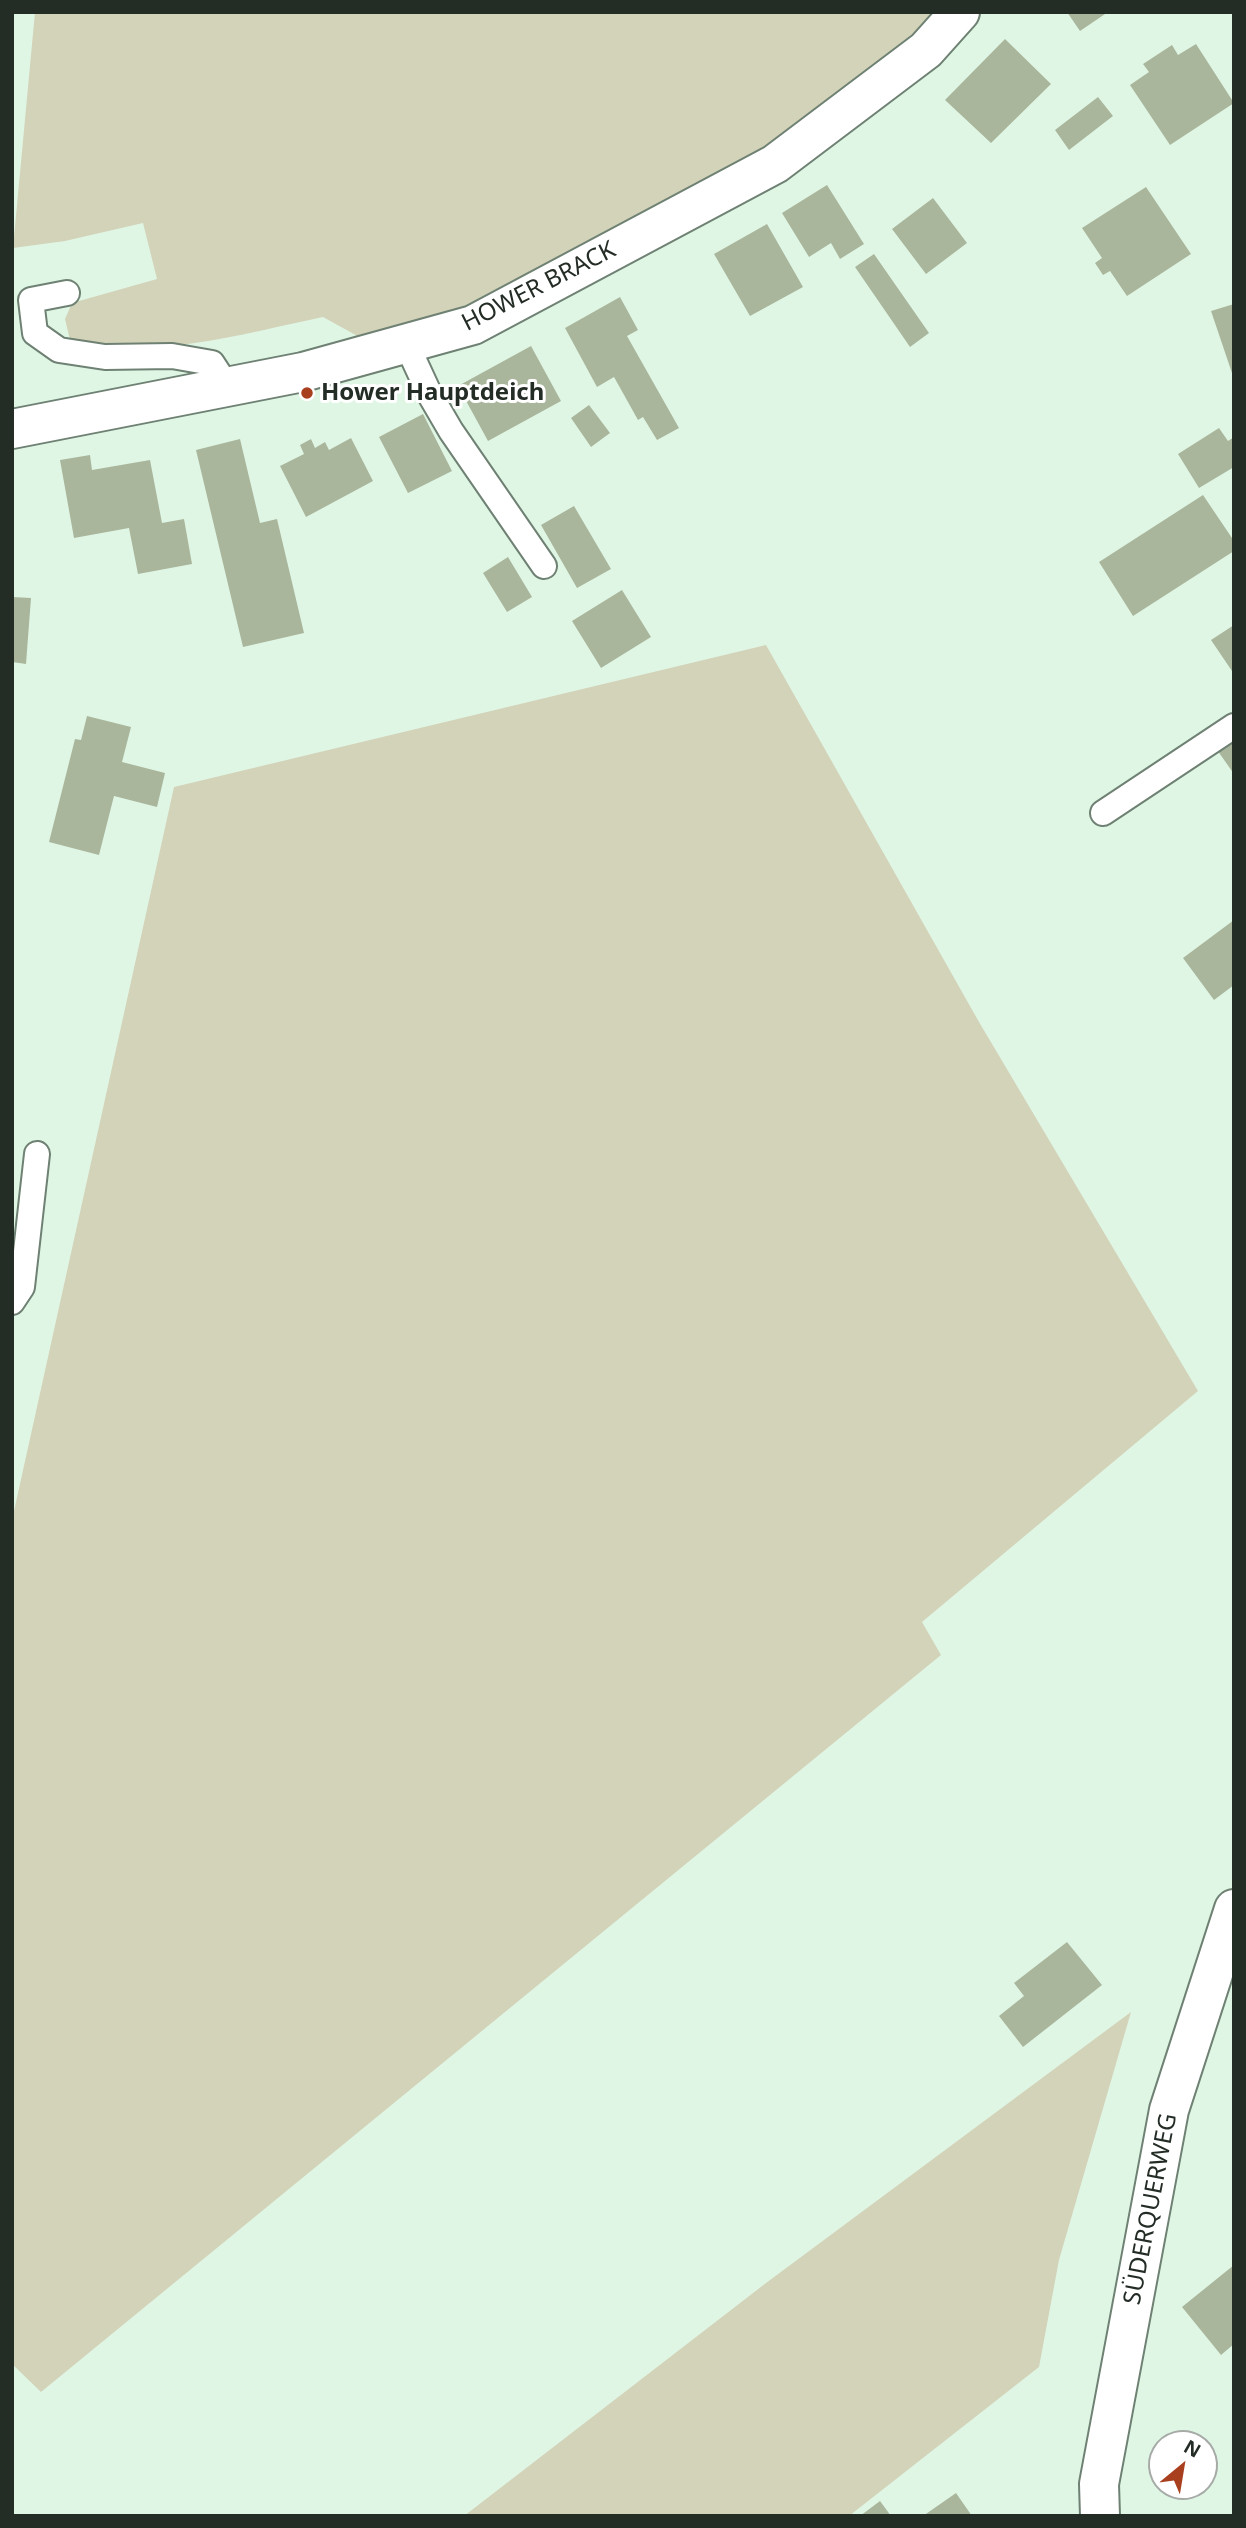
<!DOCTYPE html>
<meta charset="utf-8">
<style>
body{margin:0}
#map{position:relative;width:1246px;height:2528px;overflow:hidden;background:#e0f6e5;font-family:"Noto Sans",sans-serif}
canvas{display:block}
.frame{position:absolute;inset:0;border:14px solid #242c26;pointer-events:none}
.north{position:absolute;left:1148px;top:2430px;width:70px;height:70px;box-sizing:border-box;background:#fff;border:2px solid #a7aba8;border-radius:50%;rotate:30deg;font-size:19px;font-weight:700;line-height:28px;text-align:center;color:#242c26}
.north::after{content:'';display:block;margin:auto;width:24px;height:32px;background:#a8401f;clip-path:polygon(50% 0,100% 100%,50% 72%,0 100%)}
</style>
<div id="map">
<canvas width="1246" height="2528"></canvas>
<div class="frame"></div>
<div class="north">N</div>
</div>
<script>
const ctx = document.querySelector('canvas').getContext('2d');
ctx.lineJoin = 'round';
function fillPath(path, color) {
  ctx.fillStyle = color;
  ctx.fill(path, 'evenodd');
}
function trace(path, color, width, dash) {
  ctx.strokeStyle = color;
  ctx.lineWidth = width;
  ctx.lineCap = dash ? 'butt' : 'round';
  ctx.setLineDash(dash || []);
  ctx.stroke(path);
}
function write(font, color, halo, rows, align = 'center') {
  ctx.font = font + ' "Noto Sans",sans-serif';
  ctx.lineWidth = 6;
  ctx.setLineDash([]);
  ctx.textBaseline = 'middle';
  ctx.strokeStyle = halo;
  ctx.fillStyle = color;
  for (const [text, x, y, turn = 0] of rows) {
    ctx.save();
    ctx.translate(x, y);
    ctx.rotate((+turn || 0) * Math.PI / 180);
    ctx.textAlign = isNaN(turn) ? turn : align;
    if (halo) ctx.strokeText(text, 0, 0);
    ctx.fillText(text, 0, 0);
    ctx.restore();
  }
}
fillPath(new Path2D(`
 M 35,12 L 939,12 L 916,41 L 767,148 L 465,306 L 361,338 L 323,317 C 241,334 153,361 70,340 L 65,319 L 72,303 L 157,279 L 143,223 L 65,241 L 13,248 Z
 M 766,645 L 979,1022 L 1198,1391 L 922,1622 L 941,1655 L 41,2392 L 12,2364 L 12,1520 L 174,787 Z
 M 1131,2012 L 1059,2260 L 1039,2367 L 849,2516 L 464,2516 L 766,2283 Z`), '#d3d3b9');
fillPath(new Path2D(`
 M 1067,12 L 1108,12 L 1080,31 Z
 M 1005,39 L 1051,84 L 991,143 L 945,100 Z
 M 1196,44 L 1234,103 L 1170,145 L 1130,85 L 1149,72 L 1143,64 L 1172,45 L 1178,55 Z
 M 1098,97 L 1113,116 L 1069,150 L 1055,130 Z
 M 827,185 L 864,244 L 840,259 L 831,243 L 809,257 L 782,213 Z
 M 1146,187 L 1191,254 L 1127,296 L 1110,271 L 1103,275 L 1095,263 L 1102,258 L 1082,228 Z
 M 933,198 L 967,243 L 926,274 L 892,229 Z
 M 767,224 L 803,287 L 750,316 L 714,254 Z
 M 874,254 L 929,333 L 910,347 L 855,267 Z
 M 620,297 L 638,330 L 627,336 L 679,428 L 657,440 L 643,417 L 638,420 L 614,377 L 597,387 L 565,328 Z
 M 1234,304 L 1234,376 L 1233,376 L 1211,311 Z
 M 531,346 L 561,401 L 488,441 L 458,386 Z
 M 589,405 L 610,433 L 591,447 L 571,418 Z
 M 423,414 L 452,471 L 408,493 L 379,437 Z
 M 1219,428 L 1228,441 L 1234,437 L 1234,467 L 1199,488 L 1178,454 Z
 M 351,438 L 373,481 L 306,517 L 280,466 L 304,454 L 300,445 L 311,439 L 315,448 L 325,442 L 329,450 Z
 M 240,439 L 260,523 L 277,519 L 304,633 L 243,647 L 196,450 Z
 M 90,455 L 92,470 L 150,460 L 162,523 L 184,519 L 192,564 L 138,574 L 129,528 L 74,538 L 60,460 Z
 M 1203,495 L 1234,541 L 1234,551 L 1133,616 L 1099,562 Z
 M 574,506 L 611,569 L 577,588 L 541,525 Z
 M 508,557 L 532,597 L 507,612 L 483,573 Z
 M 622,590 L 651,637 L 601,668 L 572,621 Z
 M 12,597 L 31,598 L 26,664 L 12,662 Z
 M 1234,625 L 1234,674 L 1211,640 Z
 M 87,716 L 131,727 L 122,762 L 165,773 L 157,807 L 114,796 L 99,855 L 49,842 L 75,739 L 81,740 Z
 M 1234,734 L 1234,774 L 1215,747 Z
 M 1234,920 L 1234,985 L 1214,1000 L 1183,958 Z
 M 1067,1942 L 1102,1985 L 1023,2047 L 999,2016 L 1024,1996 L 1014,1983 Z
 M 1234,2265 L 1234,2344 L 1221,2355 L 1182,2307 Z
 M 956,2493 L 972,2516 L 923,2516 Z
 M 880,2501 L 891,2516 L 860,2516 Z`), '#a9b69c');
const service = new Path2D(`
 M 67,293 L 31,300 L 35,333 L 59,350 L 105,357 L 172,356 L 212,363 L 227,386
 M 406,343 L 430,395 L 451,431 L 544,566
 M 1103,813 L 1234,726
 M 12,1302 L 22,1287 L 37,1154`);
const minor = new Path2D(`
 M 12,429 L 303,372 L 473,325 L 775,164 L 926,50 L 960,12`);
const tertiary = new Path2D(`
 M 1100,2516 L 1099,2484 L 1169,2110 L 1234,1909`);
trace(service, '#6e8173', 28);
trace(minor, '#6e8173', 42);
trace(tertiary, '#6e8173', 42);
trace(service, '#fff', 24);
trace(minor, '#fff', 38);
trace(tertiary, '#fff', 38);
for (const [x, y, r, color] of [
 [307,393,7,"#a8401f"]
]) {
  const dot = new Path2D();
  dot.arc(x, y, r, 0, 2 * Math.PI);
  ctx.fillStyle = color;
  ctx.fill(dot);
  trace(dot, '#fff', 2.5);
}
write('24px', '#242c26', '#fff', [
 ["HOWER BRACK",539,287,-27],
 ["SÜDERQUERWEG",1151,2209,-79]
]);
write('bold 24px', '#242c26', '#fff', [
 ["Hower Hauptdeich",321,393]
], 'left');
</script>
